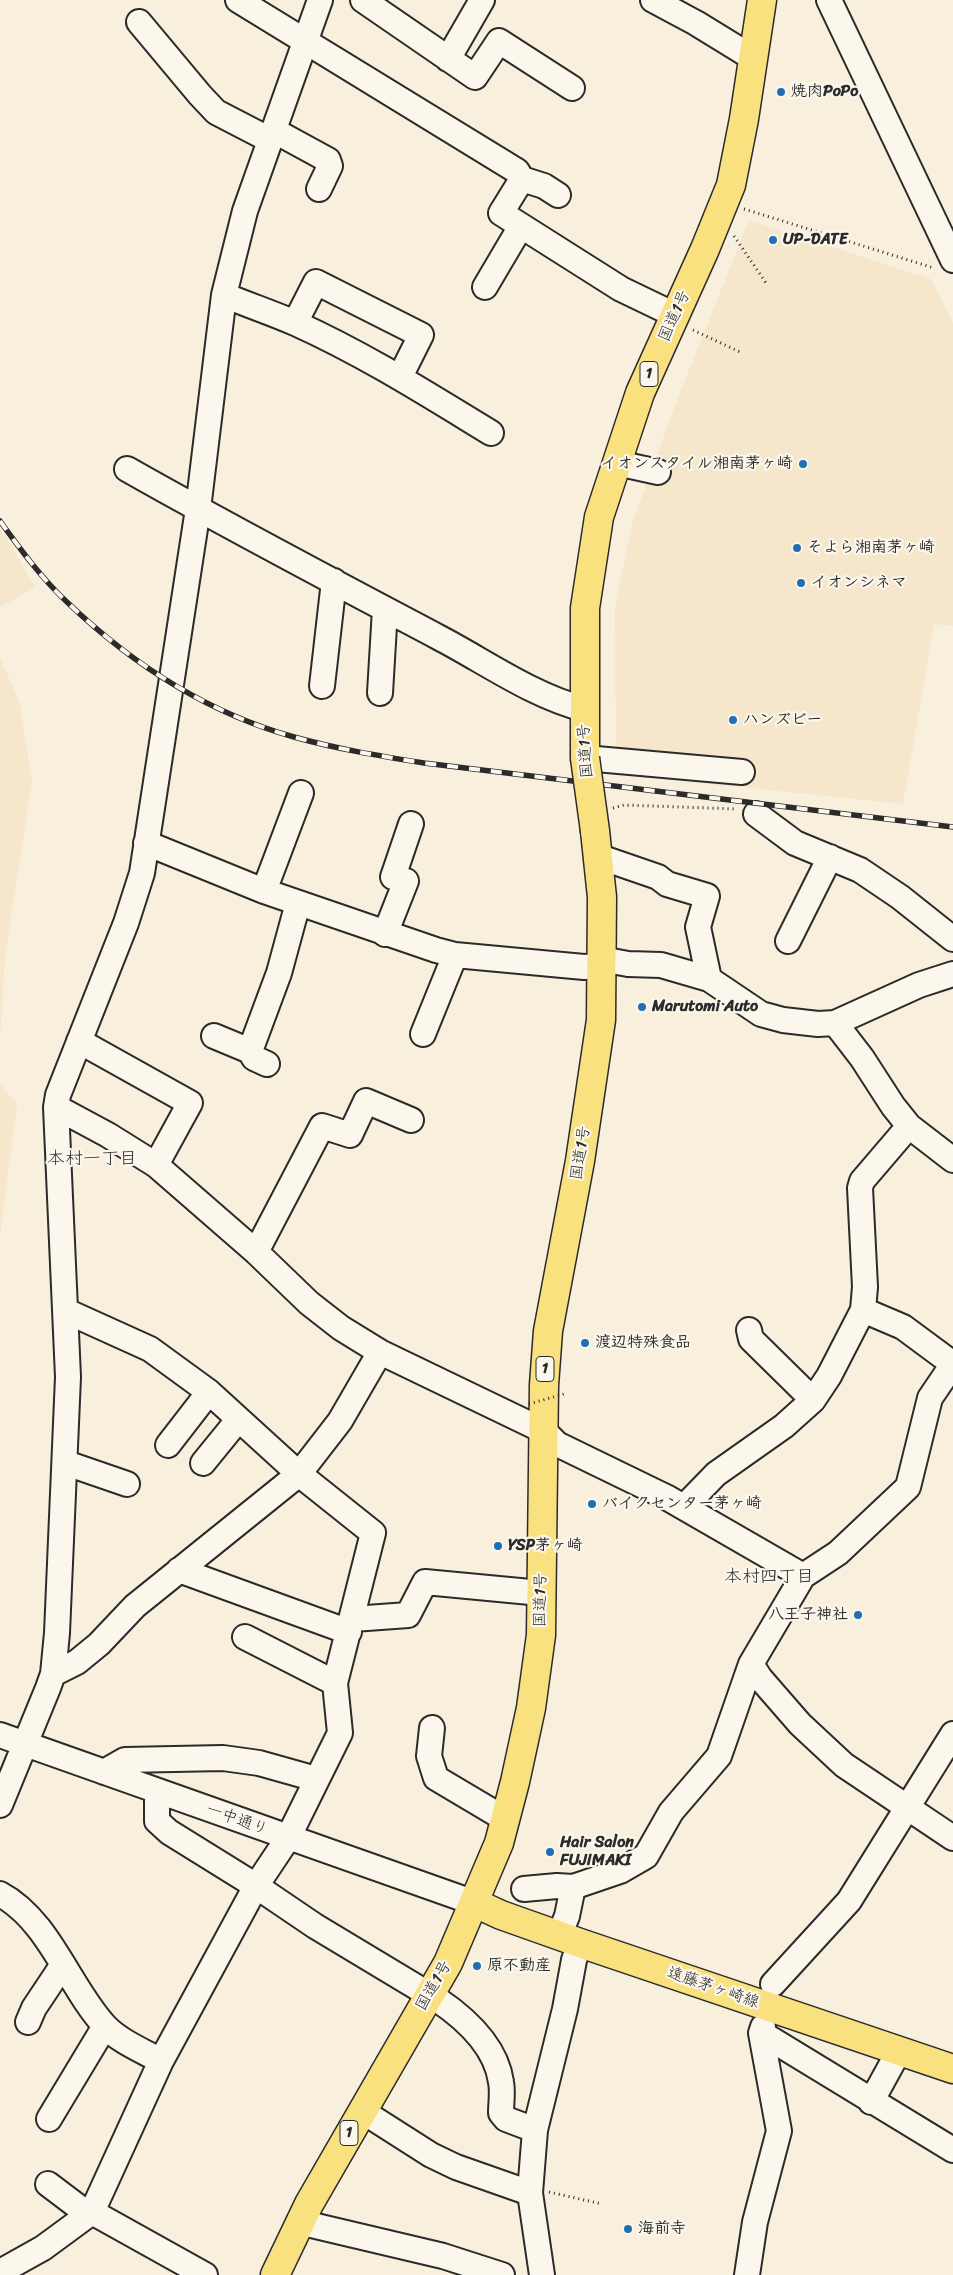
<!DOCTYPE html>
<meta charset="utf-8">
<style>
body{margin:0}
canvas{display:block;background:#f9efdd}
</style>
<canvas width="953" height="2275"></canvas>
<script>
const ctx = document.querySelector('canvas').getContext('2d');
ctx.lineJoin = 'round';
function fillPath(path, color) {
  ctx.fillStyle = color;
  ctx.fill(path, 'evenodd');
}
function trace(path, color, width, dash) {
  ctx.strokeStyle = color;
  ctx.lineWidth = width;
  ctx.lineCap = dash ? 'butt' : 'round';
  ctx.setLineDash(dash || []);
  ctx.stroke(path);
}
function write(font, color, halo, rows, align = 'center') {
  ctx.font = font + ' Sriracha,"Klee One",sans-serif';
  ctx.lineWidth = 4.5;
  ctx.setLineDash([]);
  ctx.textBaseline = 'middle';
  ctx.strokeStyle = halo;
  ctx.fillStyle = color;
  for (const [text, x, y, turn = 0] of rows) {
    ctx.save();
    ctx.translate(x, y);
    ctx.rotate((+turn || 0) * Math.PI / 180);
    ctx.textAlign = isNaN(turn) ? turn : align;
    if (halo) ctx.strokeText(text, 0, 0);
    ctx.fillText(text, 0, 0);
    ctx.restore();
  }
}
fillPath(new Path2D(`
 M 749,220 L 931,279 L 953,323 L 953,626 L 934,624 L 903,804 L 616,774 L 615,607 L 632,524 L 675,405 Z
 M 0,528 L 35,587 L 0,607 Z
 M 0,657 L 20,704 L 32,781 L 5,956 L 0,1043 Z
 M 0,1084 L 17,1104 L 0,1239 Z`), '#f6e6cc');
const minor = new Path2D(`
 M 238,0 L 517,171 L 522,179 L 544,186 L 558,195
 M 363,0 L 475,77 L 499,41 L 572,88
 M 653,0 L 696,23 L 753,58
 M 829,0 L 953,260
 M 139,22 L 200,95 L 216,112 L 270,140
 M 448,59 L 482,0
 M 273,130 L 328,160 L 330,166 L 319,189
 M 522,179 L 501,213 L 621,289 L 675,315
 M 485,287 L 521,226
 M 224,295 C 248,305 272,313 295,323 C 364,354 427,394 491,433
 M 295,323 L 316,282 L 421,335 L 400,377
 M 617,463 L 658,472
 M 127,469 C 229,527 334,582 438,637 C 486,662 531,695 584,709
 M 322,686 L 334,581
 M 380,693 L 385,609
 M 585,758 L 742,772
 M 756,814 L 795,843 L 860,870 L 900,897 L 953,939
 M 146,843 L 264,891 L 436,950 L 455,955 L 584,967 L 602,966
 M 597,856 L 658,877 L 667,884 L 707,896 L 698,927 L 709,979
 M 264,891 L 301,793
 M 385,934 L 406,881 L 393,877 L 411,824
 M 788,941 L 830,857
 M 601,959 L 628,964 L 661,965 L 709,979 L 761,1014 L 783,1020 L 818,1024 L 835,1023 L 919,985 L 953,974
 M 835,1023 L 862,1058 L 893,1106 L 909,1126 L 953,1160
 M 423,1034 L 455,955
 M 214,1036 L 250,1051 L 254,1058 L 267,1064
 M 79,1041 L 190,1103 L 156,1165
 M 250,1051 L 279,973 L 298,903
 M 56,1107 L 108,1135 L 156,1165 L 256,1252 L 309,1303 L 341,1328 L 380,1352 L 544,1431 L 557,1444 L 666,1497 L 803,1576
 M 256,1252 L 322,1126 L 350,1135 L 366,1101 L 411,1120
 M 863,1310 L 903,1327 L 953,1364
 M 749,1330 L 751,1339 L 813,1400 L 829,1376 L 863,1310 L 865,1287 L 860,1188 L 862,1181 L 909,1126
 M 168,1445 L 209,1392
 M 66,1463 L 127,1484
 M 203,1463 L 238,1420
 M 684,1507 L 716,1474 L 784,1426 L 813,1400
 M 179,1570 L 349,1632
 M 353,1619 L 408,1615 L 425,1582 L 541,1593
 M 245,1637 L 335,1683
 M 751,1664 L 760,1678 L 800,1724 L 844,1765 L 953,1838
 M 53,1674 L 77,1662 L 99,1644 L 135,1606 L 299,1474 L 340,1421 L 380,1352
 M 432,1728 L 429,1756 L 436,1778 L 505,1819
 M 0,1735 L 475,1903
 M 104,1772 L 125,1760 L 223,1758 L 259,1763 L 316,1779
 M 157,1791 L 157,1821 L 169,1832 L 256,1886 L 315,1926 L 438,2000 C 466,2019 496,2046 501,2082 C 503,2092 501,2103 501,2113 L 506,2119 L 535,2130
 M 0,1805 L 48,1688 L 53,1674 L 57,1633 L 68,1377 L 56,1107 L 58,1095 L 126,923 L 142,873 L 198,509 L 224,295 L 245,211 L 320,0
 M 524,1889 L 557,1886 L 573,1887
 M 0,1894 C 49,1920 69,1987 105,2026 C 119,2041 143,2051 161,2061
 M 559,1936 L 567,1916 L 573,1887 L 620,1871 L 646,1856 L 671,1812 L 719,1756 L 751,1664 L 803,1576 L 838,1553 L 908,1487 L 930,1398 L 953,1364
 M 773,1984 L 849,1901 L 953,1734
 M 28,2022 L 34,2008 L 62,1966
 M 761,2033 L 953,2150
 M 871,2102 L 899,2051
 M 362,2111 L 431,2155 L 456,2167 L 530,2193
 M 49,2119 L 105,2026
 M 48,2184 L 89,2215
 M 92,2212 L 205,2275
 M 299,2222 L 443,2256 L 502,2275
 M 0,2272 L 43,2248 L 92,2212 L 161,2061 L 256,1886 L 288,1838 L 340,1733 L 335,1683 L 373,1533 L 299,1474 L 209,1392 L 150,1349 L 66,1311
 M 542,2275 L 530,2193 L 535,2130 L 565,2009 L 574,1960 L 580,1943
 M 747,2275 L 755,2222 L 779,2131 L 761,2033 L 763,2027`);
const major = new Path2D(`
 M 475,1903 L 501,1915 L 580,1943 L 953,2069`);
const highway = new Path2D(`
 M 585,758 L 585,608 L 599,517 L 640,393 L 705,249 L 731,185 L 744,119 L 762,0
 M 275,2275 L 309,2204 L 448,1963 L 499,1843 L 515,1782 L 531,1708 L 541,1635 L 544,1385 L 548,1331 L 580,1161 L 601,1020 L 602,897 L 595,831`);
trace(minor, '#2b2b2b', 28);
trace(major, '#2b2b2b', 31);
trace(highway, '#2b2b2b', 31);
trace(new Path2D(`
 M 744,209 L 934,268
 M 734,236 L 766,283
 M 693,330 L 740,352
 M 613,808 L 624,805 L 737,809
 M 549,2192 L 602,2204`), '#2b2b2b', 3, [1, 4]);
trace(minor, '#fbf7ec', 24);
trace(major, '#fae180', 28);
trace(highway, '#fae180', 28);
const rail = new Path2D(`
 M 0,521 C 21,550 42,579 68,603 C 132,664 208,713 294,737 C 337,749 380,756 424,763 L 953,827`);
trace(rail, '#2b2b2b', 5.5);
trace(rail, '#fbf7ec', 4, [11]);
const highwayBridge = new Path2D(`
 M 585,758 L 595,831`);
trace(highwayBridge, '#2b2b2b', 31, []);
trace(new Path2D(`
 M 529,1404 L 564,1394`), '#2b2b2b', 3, [1, 4]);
trace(highwayBridge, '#fae180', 28);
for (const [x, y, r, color] of [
 [781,92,5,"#1f6fb2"],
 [773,240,5,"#1f6fb2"],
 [803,464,5,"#1f6fb2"],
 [797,548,5,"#1f6fb2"],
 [801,583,5,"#1f6fb2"],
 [733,720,5,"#1f6fb2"],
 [642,1007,5,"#1f6fb2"],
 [585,1343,5,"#1f6fb2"],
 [592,1504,5,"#1f6fb2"],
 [498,1546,5,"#1f6fb2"],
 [858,1615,5,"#1f6fb2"],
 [550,1852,5,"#1f6fb2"],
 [477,1966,5,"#1f6fb2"],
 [628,2229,5,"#1f6fb2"]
]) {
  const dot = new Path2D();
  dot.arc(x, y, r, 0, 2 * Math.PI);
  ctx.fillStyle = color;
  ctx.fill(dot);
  trace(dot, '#fbf7ec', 2);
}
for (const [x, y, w] of [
 [649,374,18],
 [545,1369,18],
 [349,2133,18]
]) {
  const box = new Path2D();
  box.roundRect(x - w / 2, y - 12.5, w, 25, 4);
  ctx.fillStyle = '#fbf7ec';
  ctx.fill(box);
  trace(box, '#2b2b2b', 1);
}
write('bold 15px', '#2b2b2b', null, [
 ["1",649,374],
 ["1",545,1369],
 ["1",349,2133]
]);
write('bold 16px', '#2b2b2b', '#fbf7ec', [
 ["焼肉PoPo",791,92],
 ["UP-DATE",783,240],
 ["イオンスタイル湘南茅ヶ崎",793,464,"right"],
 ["そよら湘南茅ヶ崎",807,548],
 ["イオンシネマ",811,583],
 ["ハンズビー",743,720],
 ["Marutomi Auto",652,1007],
 ["渡辺特殊食品",595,1343],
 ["バイクセンター茅ヶ崎",602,1504],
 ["YSP茅ヶ崎",508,1546],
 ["八王子神社",848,1615,"right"],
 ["Hair Salon",560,1843],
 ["FUJIMAKI",560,1861],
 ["原不動産",487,1966],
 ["海前寺",638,2229]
], 'left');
write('16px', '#2b2b2b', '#fbf7ec', [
 ["国道1号",675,316,-66],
 ["国道1号",586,751,-94],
 ["国道1号",581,1153,-81],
 ["国道1号",541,1600,-89],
 ["一中通り",237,1820,20],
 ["国道1号",434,1986,-60],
 ["遠藤茅ヶ崎線",713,1988,19]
]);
write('18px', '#2b2b2b', '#fbf7ec', [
 ["本村一丁目",92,1159],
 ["本村四丁目",769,1577]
]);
</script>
